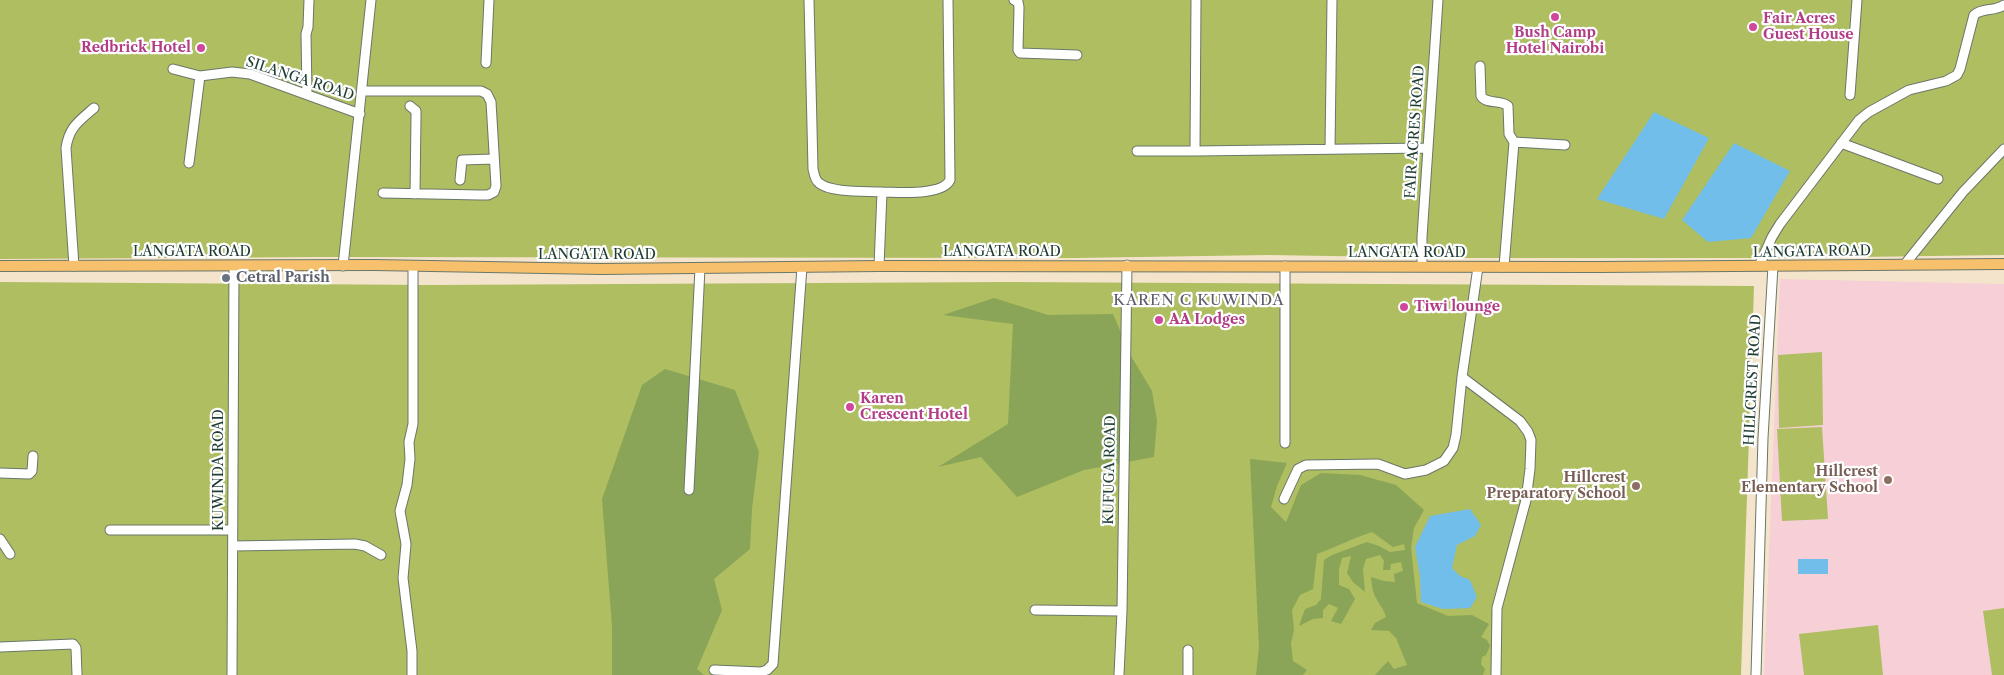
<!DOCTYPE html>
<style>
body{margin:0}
canvas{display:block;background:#f4e4cb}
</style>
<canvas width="2004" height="675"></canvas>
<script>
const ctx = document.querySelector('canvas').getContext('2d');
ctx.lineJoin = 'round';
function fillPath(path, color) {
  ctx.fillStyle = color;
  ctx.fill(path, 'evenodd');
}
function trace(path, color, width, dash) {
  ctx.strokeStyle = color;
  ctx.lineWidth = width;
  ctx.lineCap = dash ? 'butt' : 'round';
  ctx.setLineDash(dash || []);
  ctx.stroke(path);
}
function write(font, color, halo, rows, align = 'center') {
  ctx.font = font + ' "Libre Caslon Text",serif';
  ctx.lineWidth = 4.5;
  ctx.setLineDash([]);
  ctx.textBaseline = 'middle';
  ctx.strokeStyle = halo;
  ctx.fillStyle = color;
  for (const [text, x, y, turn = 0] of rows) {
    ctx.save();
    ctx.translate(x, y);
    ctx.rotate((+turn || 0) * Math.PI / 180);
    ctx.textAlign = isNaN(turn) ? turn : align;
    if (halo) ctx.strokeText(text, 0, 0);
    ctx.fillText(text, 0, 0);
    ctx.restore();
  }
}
fillPath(new Path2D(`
 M 1780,279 L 2004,284 L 2004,675 L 1764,675 Z`), '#f6cfd7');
fillPath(new Path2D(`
 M 0,0 L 2004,0 L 2004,255 L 1785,258 L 1452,258 L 1269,255 L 1075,258 L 323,257 L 0,259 Z
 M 0,282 L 432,285 L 1008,282 L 1754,286 L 1741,675 L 0,675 Z
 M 1822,352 L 1823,425 L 1779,428 L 1778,355 Z
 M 1822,427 L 1828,519 L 1782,521 L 1777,429 Z
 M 2004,608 L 2004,675 L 1992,675 L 1983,611 Z
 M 1878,625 L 1883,675 L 1804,675 L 1799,634 Z`), '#aebe61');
fillPath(new Path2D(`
 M 994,298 L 1048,315 L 1113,314 L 1131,356 L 1152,391 L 1157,421 L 1154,457 L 1084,470 L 1017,497 L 981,457 L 938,467 L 1008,424 L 1013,324 L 943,315 Z
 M 665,369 L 735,390 L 759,452 L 752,509 L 750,549 L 714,579 L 722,610 L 697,669 L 704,675 L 612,675 L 612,626 L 602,499 L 642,385 Z
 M 1250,459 L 1287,463 L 1277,486 L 1271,507 L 1286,522 L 1301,485 L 1321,473 L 1360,475 L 1396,485 L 1424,510 L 1414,528 L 1411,548 L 1417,603 L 1448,616 L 1472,615 L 1489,624 L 1481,637 L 1487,640 L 1490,646 L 1486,655 L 1482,657 L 1481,664 L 1485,669 L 1483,675 L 1375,675 L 1388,661 L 1394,669 L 1407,665 L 1396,638 L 1389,631 L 1371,630 L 1375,623 L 1386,617 C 1384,609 1380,606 1376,598 C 1372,591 1372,584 1371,577 L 1384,581 L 1395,582 L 1394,574 L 1403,571 L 1401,562 L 1391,564 L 1390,570 L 1383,570 L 1384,561 L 1380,555 L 1366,559 L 1363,569 L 1365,592 L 1353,582 L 1347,573 L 1351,556 L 1342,558 L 1339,570 L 1339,585 L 1349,589 L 1355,599 L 1341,624 L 1331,621 L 1338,608 L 1329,604 L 1323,610 L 1323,618 L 1313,619 L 1299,626 L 1305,609 L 1316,605 L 1321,599 L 1324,560 L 1332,555 L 1367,542 L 1379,546 L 1390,552 L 1405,550 L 1404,544 L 1393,547 L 1372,532 C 1353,538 1336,547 1317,554 L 1313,589 L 1300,595 L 1292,610 L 1294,630 L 1291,643 L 1293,661 L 1307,670 L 1303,675 L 1256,675 L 1259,647 Z`), '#8aa557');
fillPath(new Path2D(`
 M 1654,112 L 1709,138 L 1664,219 L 1597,199 Z
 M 1734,143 L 1790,171 L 1751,238 L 1708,242 L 1682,220 Z
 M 1470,509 L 1481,525 L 1475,536 L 1457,545 L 1452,568 L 1460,576 L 1470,580 L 1477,597 L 1470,608 L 1443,609 L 1421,602 L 1420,576 L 1415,547 L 1430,516 Z
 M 1798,559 L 1828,559 L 1828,574 L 1798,574 Z`), '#71beeb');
const minor = new Path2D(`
 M 809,0 L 813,169 C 814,174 815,180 819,183 C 831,193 866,191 882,192
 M 1014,0 L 1018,2 L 1019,7 L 1018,50 L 1020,53 L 1077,55
 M 1196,0 L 1195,151 L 1428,148
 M 486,63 L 489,0
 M 1480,66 L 1481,96 C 1487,105 1500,99 1508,106 L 1509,134 L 1514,142
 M 173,69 L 200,76 L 232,72 L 250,74 L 360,114
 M 362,91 L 481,91 L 487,94 L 491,102 L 496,186 L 494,192 L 488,195 L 480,195 L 383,193
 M 307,94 L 306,34 L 308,27 L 309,0
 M 1850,95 L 1857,0
 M 410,106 L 416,111 L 416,116 L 415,194
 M 1841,143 L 1938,179
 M 1330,149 L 1332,0
 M 1137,151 L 1195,151
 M 189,163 L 200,76
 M 460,180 L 462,160 L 494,159
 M 1905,264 L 1963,192 L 2004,149
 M 74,266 L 66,148 C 69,127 79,121 94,108
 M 343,266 L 371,0
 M 879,266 L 882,192 C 899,192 942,196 950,180 L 948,0
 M 1285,266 L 1285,443
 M 1422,266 L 1422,237 L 1438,0
 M 1759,266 L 1772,237 L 1780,224 L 1859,120 L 1869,112 L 1909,90 L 1946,81 L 1957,75 L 1960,69 L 1974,15 C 1983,7 1994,12 2004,5
 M 1504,267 L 1514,142 L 1565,145
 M 1462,377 L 1520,421 L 1528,432 L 1531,440 L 1530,469 L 1526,500 L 1497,608 L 1496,675
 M 0,473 L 29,474 L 32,471 L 33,456
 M 689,490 L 700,268
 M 1284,499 L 1298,469 L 1306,465 L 1378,464 L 1405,474 L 1426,470 L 1444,461 L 1453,448 L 1456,435 L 1462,377 L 1478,267
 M 110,530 L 232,530
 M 0,539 L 10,554
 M 233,546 L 355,544 L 365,546 L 381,555
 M 1035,610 L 1122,611
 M 0,647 L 73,644 L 76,648 L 77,675
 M 714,670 L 761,672 L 767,670 L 773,664 L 802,267
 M 232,675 L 234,266
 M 412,675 L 412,651 L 403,578 L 406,544 L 400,511 L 407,485 L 410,459 L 409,442 L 413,424 L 413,266
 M 1119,675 L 1122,611 L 1127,265
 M 1188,675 L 1188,650
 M 1756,675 L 1763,438 L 1773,266`);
const major = new Path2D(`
 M 0,266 L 374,265 L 601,269 L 879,266 L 1599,267 L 2004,264`);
trace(minor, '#6a7769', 11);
trace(major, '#6a7769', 12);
trace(minor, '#fff', 9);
trace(major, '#f7c06c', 10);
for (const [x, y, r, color] of [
 [1555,17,5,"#d1479c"],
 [1753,27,5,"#d1479c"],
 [201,48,5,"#d1479c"],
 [226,278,5,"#6b7280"],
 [1404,307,5,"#d1479c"],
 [1159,320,5,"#d1479c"],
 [850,407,5,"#d1479c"],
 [1888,480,5,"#8d6e63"],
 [1636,486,5,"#8d6e63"]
]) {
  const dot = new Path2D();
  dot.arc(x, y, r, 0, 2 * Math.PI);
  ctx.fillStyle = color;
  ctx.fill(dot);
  trace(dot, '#fff', 2);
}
write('bold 14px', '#b23c85', '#fff', [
 ["Fair Acres",1763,19],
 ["Guest House",1763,35],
 ["Bush Camp",1555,33,"center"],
 ["Hotel Nairobi",1555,49,"center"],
 ["Redbrick Hotel",191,48,"right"],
 ["Tiwi lounge",1414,307],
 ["AA Lodges",1169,320],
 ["Karen",860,399],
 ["Crescent Hotel",860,415]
], 'left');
write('14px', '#1f3d34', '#fff', [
 ["SILANGA ROAD",300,79,18],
 ["FAIR ACRES ROAD",1415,132,-86],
 ["LANGATA ROAD",192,252],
 ["LANGATA ROAD",1002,252],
 ["LANGATA ROAD",1812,252,-1],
 ["LANGATA ROAD",1407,253],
 ["LANGATA ROAD",597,255],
 ["HILLCREST ROAD",1753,380,-87],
 ["KUWINDA ROAD",219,470,-90],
 ["KUFUGA ROAD",1110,470,-89]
]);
write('bold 14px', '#5b616d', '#fff', [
 ["Cetral Parish",236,278]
], 'left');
write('bold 14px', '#785e54', '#fff', [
 ["Hillcrest",1878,472],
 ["Elementary School",1878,488],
 ["Hillcrest",1626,478],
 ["Preparatory School",1626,494]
], 'right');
ctx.letterSpacing = '1px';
write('15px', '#5c5c6a', '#fff', [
 ["KAREN C KUWINDA",1199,301]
]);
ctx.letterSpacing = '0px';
</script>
